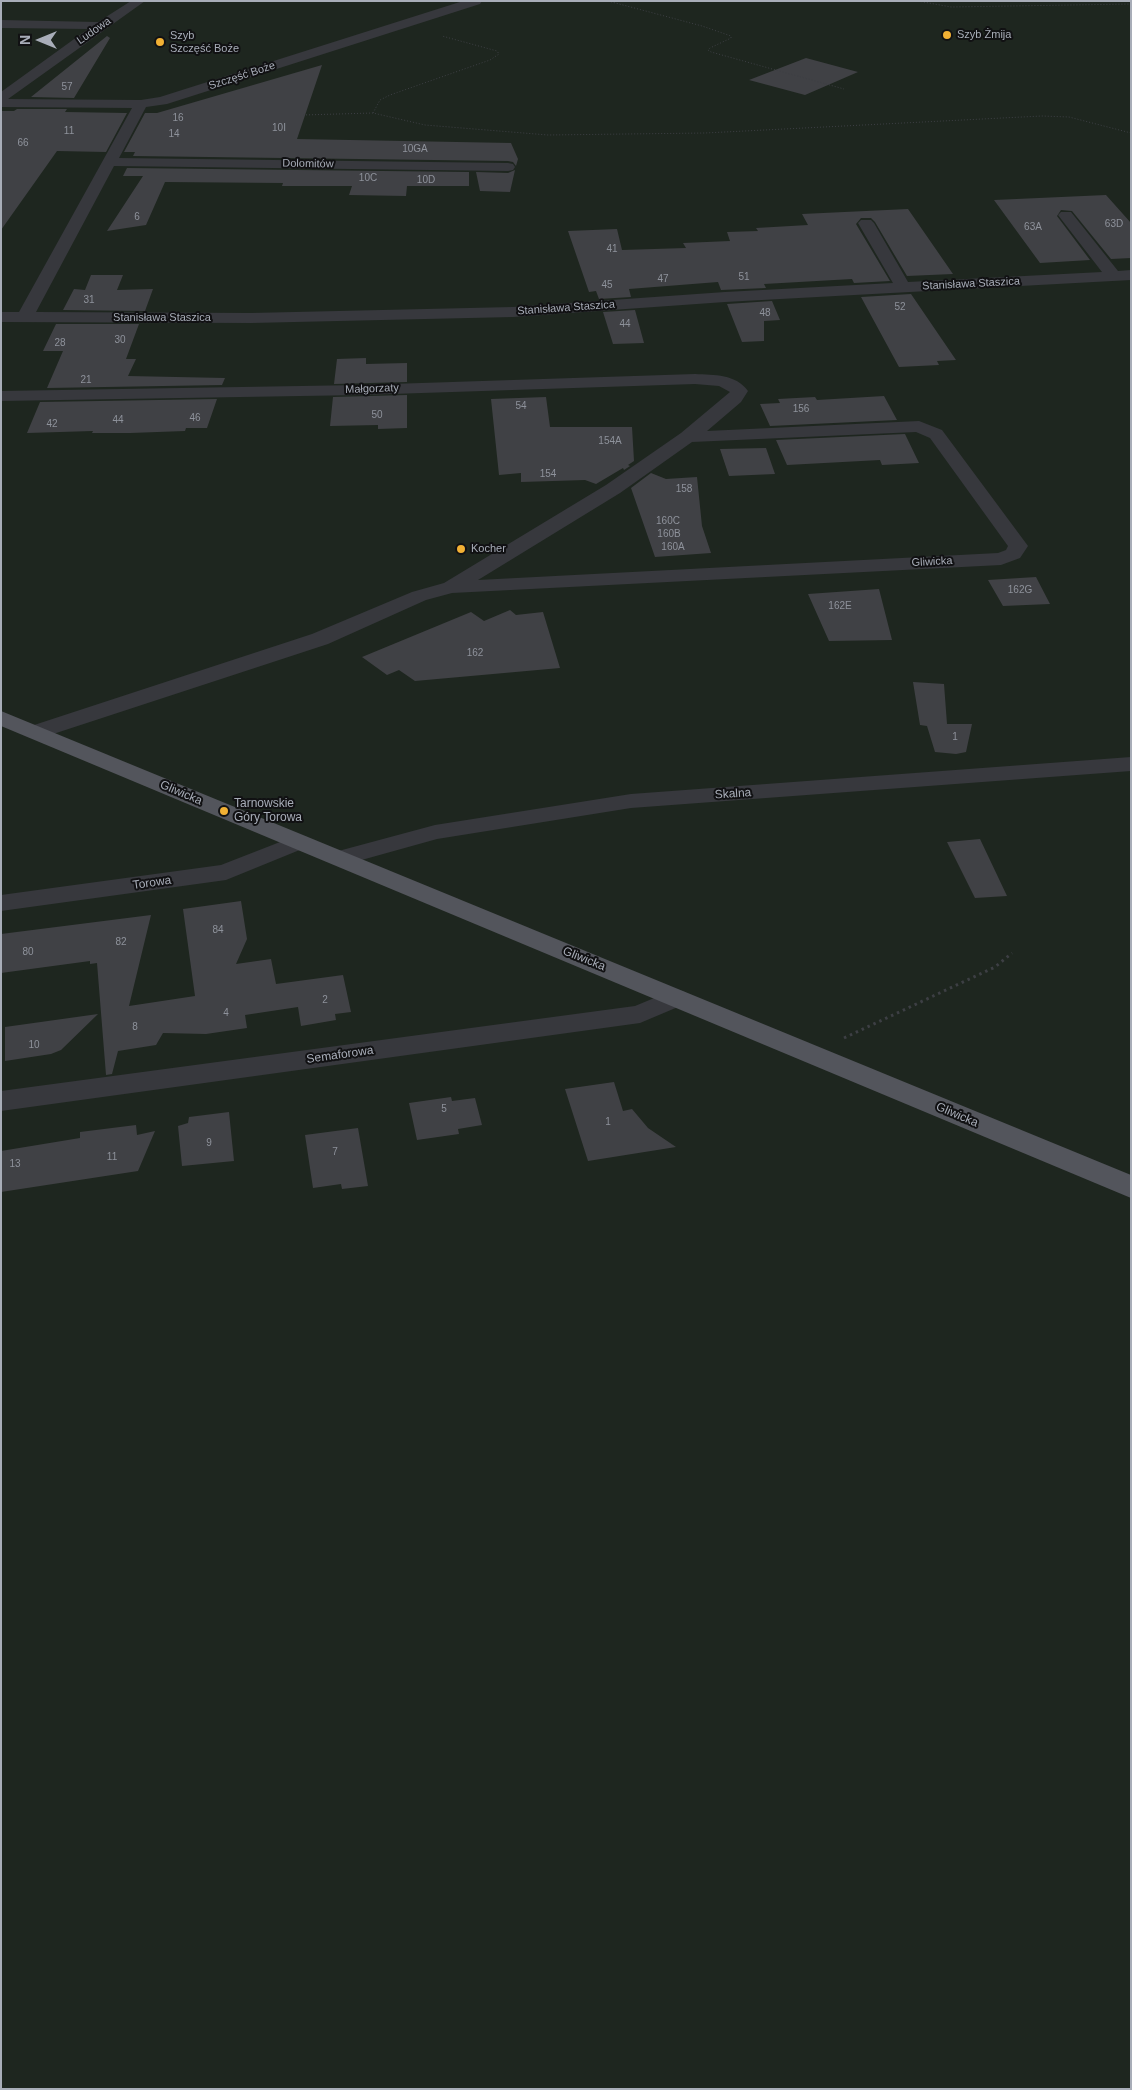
<!DOCTYPE html>
<meta charset="utf-8">
<style>
body{margin:0}
#map{position:relative;width:1132px;height:2090px;overflow:hidden;background:#161618;font-family:Arial,sans-serif}
canvas{display:block}
.frame{position:absolute;inset:0;border:2px solid #a8adb8;pointer-events:none}
.north{position:absolute;left:15px;top:15px;width:50px;height:50px;-webkit-text-stroke:4px #111113;paint-order:stroke;rotate:270deg;font-size:14px;font-weight:700;line-height:20px;text-align:center;color:#a8adb8}
.north::after{content:'';display:block;margin:auto;width:18px;height:22px;background:#a8adb8;clip-path:polygon(50% 0,100% 100%,50% 72%,0 100%)}
</style>
<div id="map">
<canvas width="1132" height="2090"></canvas>
<div class="frame"></div>
<div class="north">N</div>
</div>
<script>
const ctx = document.querySelector('canvas').getContext('2d');
ctx.lineJoin = 'round';
function fillPath(path, color) {
  ctx.fillStyle = color;
  ctx.fill(path, 'evenodd');
}
function trace(path, color, width, dash) {
  ctx.strokeStyle = color;
  ctx.lineWidth = width;
  ctx.lineCap = dash ? 'butt' : 'round';
  ctx.setLineDash(dash || []);
  ctx.stroke(path);
}
function write(font, color, halo, rows, align = 'center') {
  ctx.font = font + ' Arial,sans-serif';
  ctx.lineWidth = 4;
  ctx.setLineDash([]);
  ctx.textBaseline = 'middle';
  ctx.strokeStyle = halo;
  ctx.fillStyle = color;
  for (const [text, x, y, turn = 0] of rows) {
    ctx.save();
    ctx.translate(x, y);
    ctx.rotate((+turn || 0) * Math.PI / 180);
    ctx.textAlign = isNaN(turn) ? turn : align;
    if (halo) ctx.strokeText(text, 0, 0);
    ctx.fillText(text, 0, 0);
    ctx.restore();
  }
}
fillPath(new Path2D(`
 M 1,1 L 1131,1 L 1131,2089 L 1,2089 Z`), '#1e261f');
fillPath(new Path2D(`
 M 107,36 L 110,38 L 74,98 L 31,97 Z
 M 806,58 L 858,72 L 805,95 L 749,80 Z
 M 322,65 L 297,139 L 511,143 L 518,159 L 516,166 L 513,162 L 508,161 L 133,156 L 135,152 L 124,152 L 145,113 L 157,113 Z
 M 17,109 L 67,109 L 65,112 L 127,113 L 106,152 L 57,151 L 1,230 L 1,111 L 14,111 Z
 M 127,168 L 469,172 L 469,186 L 407,186 L 406,196 L 349,195 L 352,186 L 282,186 L 283,183 L 165,182 L 146,225 L 107,231 L 143,176 L 123,176 Z
 M 515,170 L 510,192 L 480,191 L 476,172 L 508,173 Z
 M 1106,195 L 1131,223 L 1131,258 L 1111,259 L 1072,211 L 1061,210 L 1057,216 L 1090,260 L 1040,263 L 994,200 Z
 M 908,209 L 953,274 L 907,276 L 875,222 L 871,218 L 861,218 L 856,224 L 890,281 L 854,283 L 852,279 L 764,284 L 766,288 L 721,290 L 718,282 L 629,289 L 631,297 L 599,299 L 596,291 L 589,292 L 568,231 L 617,229 L 622,250 L 686,248 L 683,243 L 730,241 L 727,232 L 758,231 L 756,228 L 808,225 L 802,214 Z
 M 91,275 L 123,275 L 117,290 L 153,289 L 145,311 L 63,310 L 74,289 L 85,290 Z
 M 911,294 L 956,360 L 937,361 L 939,365 L 899,367 L 861,297 Z
 M 772,301 L 780,320 L 764,321 L 764,341 L 742,342 L 727,304 Z
 M 635,310 L 644,343 L 613,344 L 603,312 Z
 M 56,324 L 139,324 L 126,359 L 136,359 L 128,376 L 225,378 L 222,385 L 47,388 L 63,351 L 43,351 Z
 M 366,358 L 366,364 L 407,363 L 407,382 L 334,384 L 337,359 Z
 M 407,395 L 407,428 L 378,429 L 378,425 L 330,426 L 333,397 Z
 M 884,396 L 897,420 L 770,426 L 760,404 L 780,403 L 778,399 L 815,397 L 817,400 Z
 M 546,397 L 550,427 L 632,427 L 634,461 L 628,465 L 630,466 L 624,470 L 623,468 L 596,484 L 585,480 L 521,482 L 521,473 L 499,475 L 491,399 Z
 M 217,399 L 207,428 L 186,428 L 185,431 L 130,433 L 92,433 L 93,431 L 27,433 L 40,402 Z
 M 905,434 L 919,463 L 882,465 L 880,460 L 787,465 L 776,440 Z
 M 766,448 L 775,474 L 729,476 L 720,449 Z
 M 651,473 L 666,479 L 697,477 L 702,526 L 711,553 L 655,557 L 631,488 Z
 M 1036,577 L 1050,604 L 1003,606 L 988,580 Z
 M 879,589 L 892,640 L 829,641 L 808,594 Z
 M 510,610 L 516,615 L 543,612 L 560,668 L 415,681 L 399,670 L 387,675 L 362,657 L 471,612 L 484,621 Z
 M 913,682 L 944,684 L 947,724 L 972,724 L 966,752 L 956,754 L 935,752 L 927,726 L 920,725 Z
 M 980,839 L 1007,896 L 975,898 L 947,842 Z
 M 241,901 L 247,939 L 236,964 L 271,959 L 276,984 L 343,975 L 351,1012 L 335,1014 L 336,1020 L 301,1026 L 298,1007 L 245,1015 L 247,1028 L 206,1034 L 163,1033 L 156,1045 L 118,1051 L 112,1074 L 106,1075 L 97,963 L 90,964 L 90,961 L 1,973 L 1,934 L 151,915 L 129,1006 L 195,996 L 183,909 Z
 M 98,1014 L 61,1050 L 51,1054 L 5,1061 L 5,1027 Z
 M 614,1082 L 623,1111 L 632,1109 L 648,1128 L 676,1147 L 588,1161 L 565,1089 Z
 M 451,1097 L 452,1101 L 475,1098 L 482,1125 L 458,1129 L 459,1134 L 417,1140 L 409,1103 Z
 M 229,1112 L 234,1161 L 182,1166 L 178,1126 L 188,1123 L 189,1117 Z
 M 136,1125 L 137,1135 L 155,1131 L 138,1171 L 1,1192 L 1,1151 L 80,1138 L 80,1132 Z
 M 358,1128 L 368,1186 L 342,1189 L 341,1184 L 313,1188 L 305,1135 Z`), '#404145');
trace(new Path2D(`
 M 608,1 L 702,26 L 731,36 L 731,38 L 710,48 L 708,50 L 711,52 L 844,89
 M 918,1 L 951,7 L 1131,4
 M 373,113 L 380,100 L 390,95 L 490,60 L 499,54 L 497,51 L 442,36
 M 303,115 L 373,113 L 425,125 L 548,135 L 705,133 L 1042,116 L 1069,117 L 1131,133`), '#3d3f44', 1, [1, 2]);
trace(new Path2D(`
 M 844,1038 L 995,967 L 1012,953`), '#3d3f44', 3, [2.5, 4]);
fillPath(new Path2D(`
 M 131,1 L 145,1 L 8,99 L 141,100 L 160,97 L 463,1 L 482,1 L 480,4 L 167,104 L 146,107 L 119,158 L 508,163 L 513,164 L 515,167 L 513,170 L 508,171 L 114,166 L 36,312 L 251,313 L 513,307 L 725,292 L 893,283 L 858,223 L 861,220 L 871,220 L 874,223 L 908,282 L 1102,272 L 1058,215 L 1061,212 L 1071,212 L 1118,271 L 1131,270 L 1131,280 L 725,302 L 513,317 L 251,323 L 1,322 L 1,312 L 19,312 L 132,108 L 1,107 L 1,92 L 88,29 L 1,28 L 1,20 L 98,22 Z
 M 695,374 C 714,375 736,374 748,391 L 741,402 L 707,431 L 919,421 L 942,430 L 1028,546 L 1020,558 L 1001,565 L 452,593 L 426,600 L 328,644 L 44,737 L 36,739 L 28,737 L 25,732 L 28,727 L 312,634 L 412,592 L 444,583 L 606,485 L 681,433 L 730,392 L 719,386 L 695,384 L 361,395 L 1,401 L 1,391 L 361,385 ZM 916,432 L 930,438 L 1008,546 L 1006,550 L 998,553 L 478,580 L 620,493 L 692,442 Z
 M 1131,757 L 1131,771 L 631,808 L 437,839 L 340,866 L 331,863 L 328,858 L 331,853 L 435,825 L 631,794 Z
 M 298,835 L 307,837 L 310,842 L 307,847 L 226,880 L 1,911 L 1,895 L 221,865 Z
 M 676,989 L 685,992 L 689,998 L 685,1004 L 640,1023 L 1,1111 L 1,1091 L 635,1006 Z`), '#37383d');
fillPath(new Path2D(`
 M 1,711 L 1131,1175 L 1131,1198 L 1,726 Z`), '#53555c');
for (const [x, y, r, color] of [
 [947,35,5,"#f2b134"],
 [160,42,5,"#f2b134"],
 [461,549,5,"#f2b134"],
 [224,811,5,"#f2b134"]
]) {
  const dot = new Path2D();
  dot.arc(x, y, r, 0, 2 * Math.PI);
  ctx.fillStyle = color;
  ctx.fill(dot);
  trace(dot, '#111113', 2);
}
write('10px', '#8e929b', null, [
 ["57",67,87],
 ["16",178,118],
 ["10I",279,128],
 ["11",69,131],
 ["14",174,134],
 ["66",23,143],
 ["10GA",415,149],
 ["10C",368,178],
 ["10D",426,180],
 ["6",137,217],
 ["63D",1114,224],
 ["63A",1033,227],
 ["41",612,249],
 ["51",744,277],
 ["47",663,279],
 ["45",607,285],
 ["31",89,300],
 ["52",900,307],
 ["48",765,313],
 ["44",625,324],
 ["30",120,340],
 ["28",60,343],
 ["21",86,380],
 ["54",521,406],
 ["156",801,409],
 ["50",377,415],
 ["46",195,418],
 ["44",118,420],
 ["42",52,424],
 ["154A",610,441],
 ["154",548,474],
 ["158",684,489],
 ["160C",668,521],
 ["160B",669,534],
 ["160A",673,547],
 ["162G",1020,590],
 ["162E",840,606],
 ["162",475,653],
 ["1",955,737],
 ["84",218,930],
 ["82",121,942],
 ["80",28,952],
 ["2",325,1000],
 ["4",226,1013],
 ["8",135,1027],
 ["10",34,1045],
 ["5",444,1109],
 ["1",608,1122],
 ["9",209,1143],
 ["7",335,1152],
 ["11",112,1157],
 ["13",15,1164]
]);
write('11px', '#a8adb8', '#111113', [
 ["Ludowa",94,31,-35],
 ["Szczęść Boże",242,76,-18],
 ["Dolomitów",308,164,1],
 ["Stanisława Staszica",971,284,-3],
 ["Stanisława Staszica",566,308,-4],
 ["Stanisława Staszica",162,318],
 ["Małgorzaty",372,389,-2],
 ["Gliwicka",932,562,-3]
]);
write('11px', '#a8adb8', '#111113', [
 ["Szyb Żmija",957,35],
 ["Szyb",170,36],
 ["Szczęść Boże",170,49],
 ["Kocher",471,549]
], 'left');
write('12px', '#a8adb8', '#111113', [
 ["Gliwicka",181,793,23],
 ["Skalna",733,794,-4],
 ["Torowa",152,883,-8],
 ["Gliwicka",584,959,22],
 ["Semaforowa",340,1055,-8],
 ["Gliwicka",957,1115,23]
]);
write('12px', '#a8adb8', '#111113', [
 ["Tarnowskie",234,804],
 ["Góry Torowa",234,818]
], 'left');
</script>
